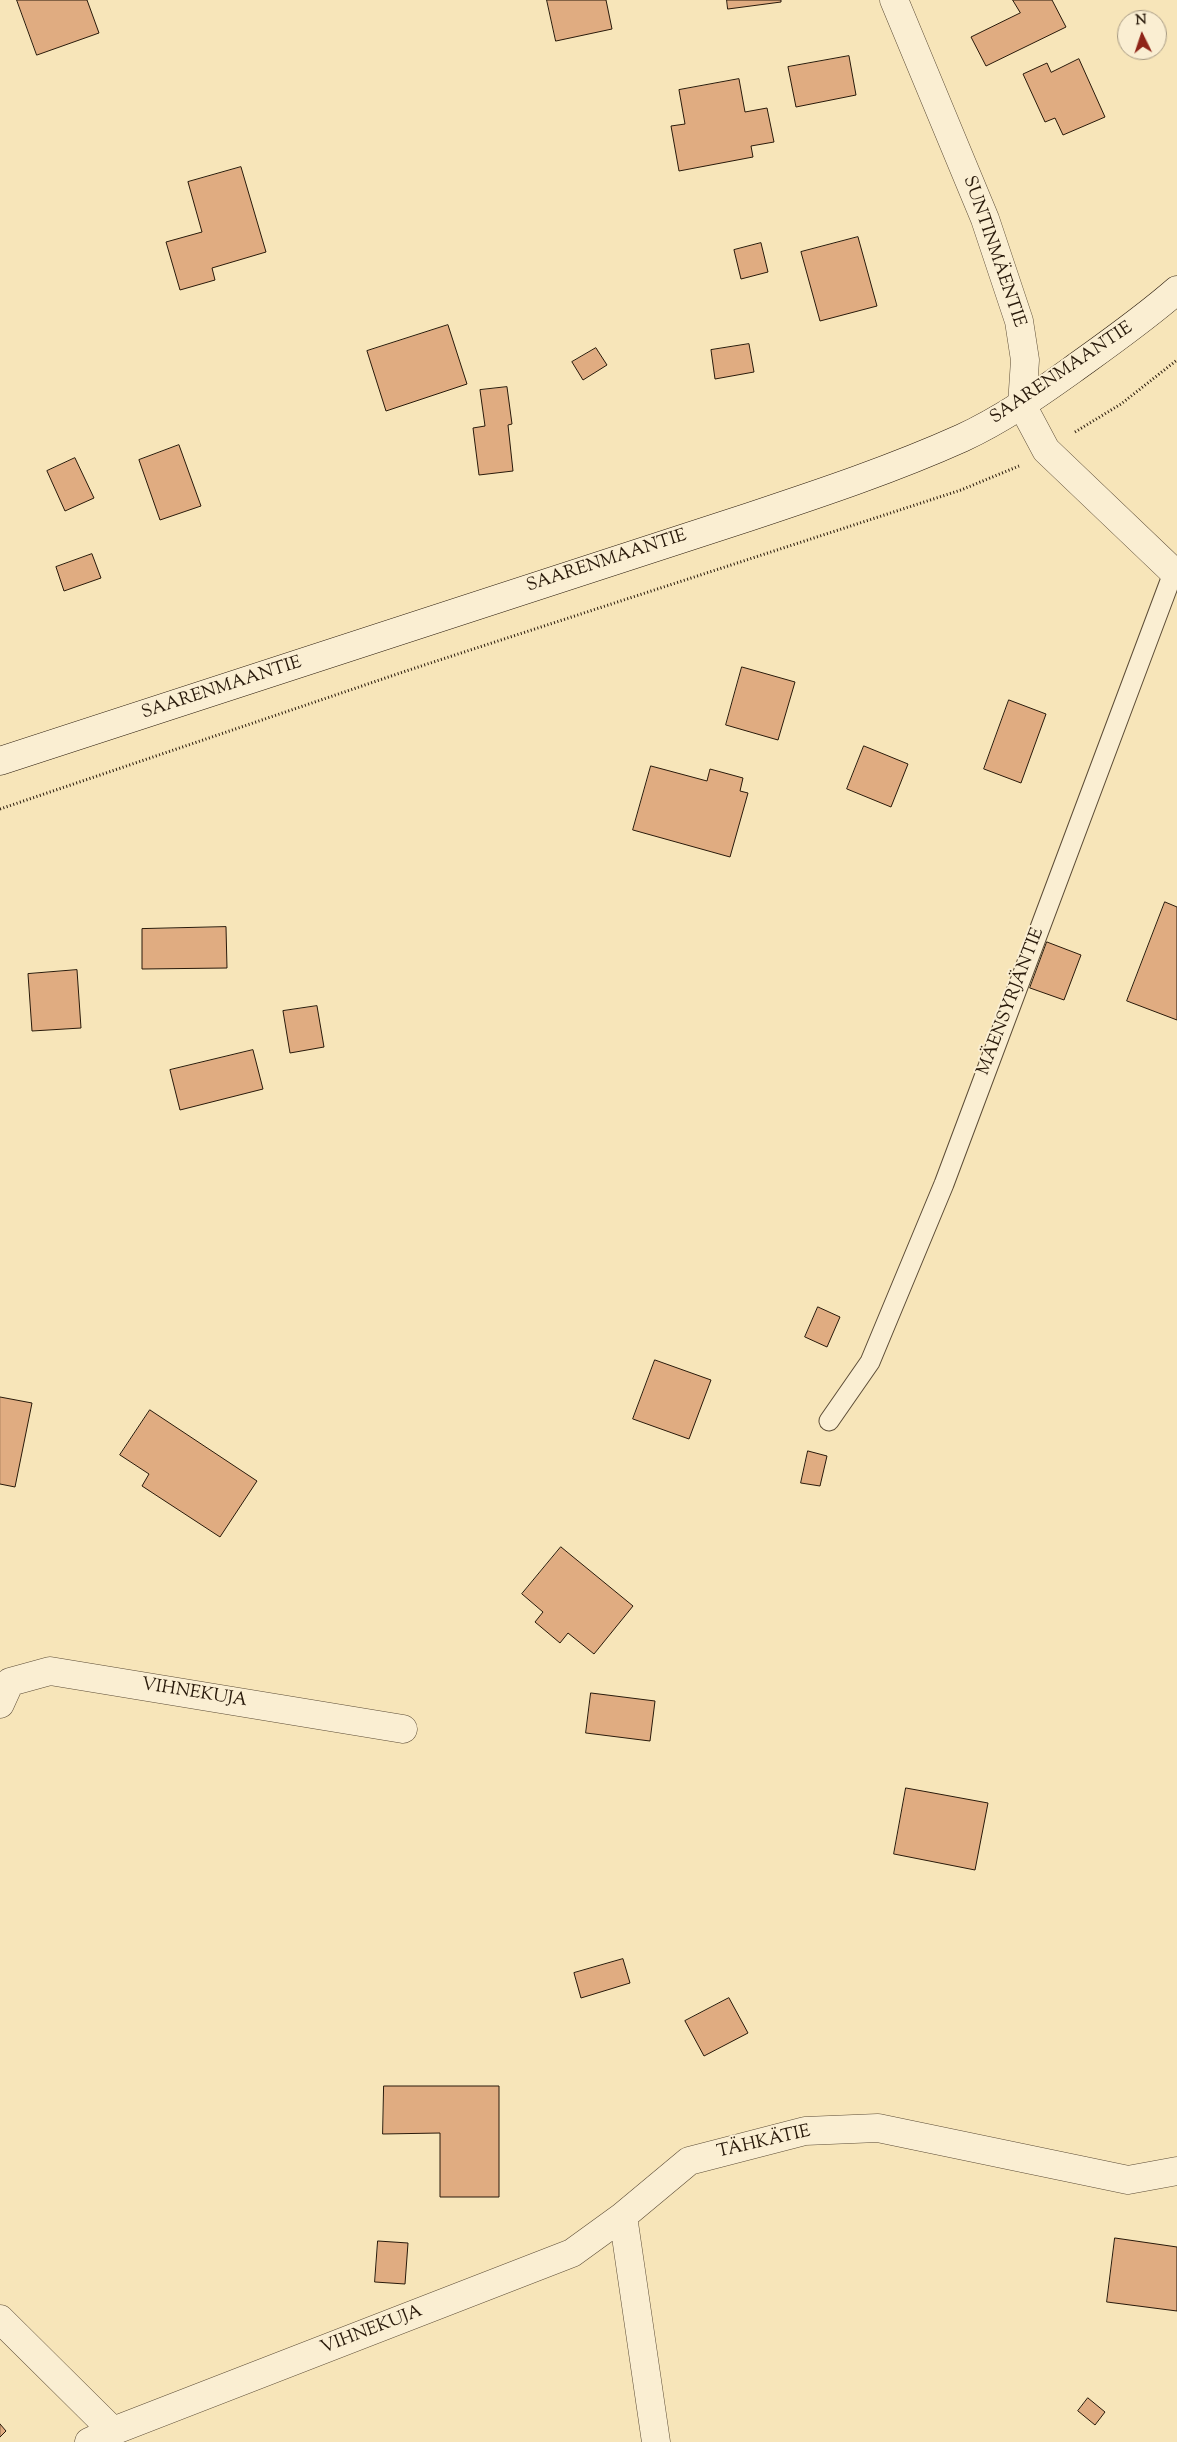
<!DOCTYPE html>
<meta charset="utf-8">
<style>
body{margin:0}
#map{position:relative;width:1177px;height:2442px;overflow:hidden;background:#f7e5b9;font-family:"Sorts Mill Goudy",serif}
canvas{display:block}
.north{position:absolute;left:1117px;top:10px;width:50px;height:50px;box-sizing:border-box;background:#faeed2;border:1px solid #a69982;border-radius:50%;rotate:356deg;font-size:14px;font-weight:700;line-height:20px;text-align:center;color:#28190a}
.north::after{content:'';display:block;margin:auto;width:18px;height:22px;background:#8f2418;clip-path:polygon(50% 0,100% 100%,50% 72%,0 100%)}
</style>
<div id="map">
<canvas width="1177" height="2442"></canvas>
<div class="north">N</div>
</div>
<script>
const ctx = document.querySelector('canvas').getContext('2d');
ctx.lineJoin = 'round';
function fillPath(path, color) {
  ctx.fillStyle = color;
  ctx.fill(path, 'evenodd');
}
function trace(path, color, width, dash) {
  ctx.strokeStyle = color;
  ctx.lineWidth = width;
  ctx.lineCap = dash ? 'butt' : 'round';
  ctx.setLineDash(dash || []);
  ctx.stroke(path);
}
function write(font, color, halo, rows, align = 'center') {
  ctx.font = font + ' "Sorts Mill Goudy",serif';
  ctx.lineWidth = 4;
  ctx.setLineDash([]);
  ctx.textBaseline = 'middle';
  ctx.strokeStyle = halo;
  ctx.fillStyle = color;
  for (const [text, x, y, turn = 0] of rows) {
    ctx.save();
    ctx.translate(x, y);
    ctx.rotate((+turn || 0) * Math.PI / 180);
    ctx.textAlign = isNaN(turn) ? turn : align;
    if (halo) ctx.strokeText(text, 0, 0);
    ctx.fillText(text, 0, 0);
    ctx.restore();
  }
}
const building = new Path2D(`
 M 17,0 L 87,0 L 99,33 L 37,55 Z
 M 547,0 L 606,0 L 612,29 L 556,41 Z
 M 727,0 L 781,0 L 781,2 L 728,9 Z
 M 1013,0 L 1052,0 L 1066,27 L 986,66 L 971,37 L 1020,13 Z
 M 849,56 L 856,95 L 796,107 L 788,67 Z
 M 1079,59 L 1105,117 L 1063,135 L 1055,118 L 1045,122 L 1023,74 L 1047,63 L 1051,72 Z
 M 739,79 L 745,112 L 767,108 L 774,142 L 751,146 L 753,157 L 679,171 L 671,126 L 685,124 L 679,90 Z
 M 241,167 L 266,252 L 212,268 L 215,280 L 180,290 L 166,242 L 202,232 L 188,182 Z
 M 858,237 L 877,306 L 820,321 L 801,252 Z
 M 761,243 L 768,272 L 741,279 L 734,250 Z
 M 448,325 L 467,384 L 386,411 L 367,351 Z
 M 749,344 L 754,372 L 715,379 L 711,350 Z
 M 596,348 L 607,365 L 583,380 L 572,362 Z
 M 507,387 L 512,424 L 508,425 L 513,471 L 479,475 L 473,428 L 485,426 L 480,390 Z
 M 179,445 L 201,506 L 160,520 L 139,460 Z
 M 75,458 L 94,498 L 65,511 L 47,471 Z
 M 92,554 L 101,578 L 64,591 L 56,567 Z
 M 742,667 L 795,682 L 778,740 L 726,725 Z
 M 1009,700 L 1046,714 L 1021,783 L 984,769 Z
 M 864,746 L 908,764 L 891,807 L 847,789 Z
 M 651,766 L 707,781 L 710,769 L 743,778 L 740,791 L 748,793 L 730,857 L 633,830 Z
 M 1165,902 L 1177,907 L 1177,1020 L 1127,1001 Z
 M 226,927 L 227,968 L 142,969 L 142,929 Z
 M 1047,942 L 1081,955 L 1064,1000 L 1030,988 Z
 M 77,970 L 81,1028 L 32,1031 L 28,974 Z
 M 317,1006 L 324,1047 L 290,1053 L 283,1011 Z
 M 253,1050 L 263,1089 L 180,1110 L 170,1070 Z
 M 818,1307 L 840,1317 L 827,1347 L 805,1337 Z
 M 655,1360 L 711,1380 L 689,1439 L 633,1419 Z
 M 0,1397 L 32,1403 L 15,1487 L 0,1484 Z
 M 150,1410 L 257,1481 L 220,1537 L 142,1486 L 149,1474 L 120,1455 Z
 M 808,1451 L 827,1456 L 820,1486 L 801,1483 Z
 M 561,1547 L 633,1606 L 594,1654 L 568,1633 L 560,1643 L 535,1622 L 543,1612 L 522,1594 Z
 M 591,1693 L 655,1701 L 650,1741 L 586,1733 Z
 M 906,1788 L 988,1803 L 975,1870 L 894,1854 Z
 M 623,1959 L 630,1983 L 581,1998 L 574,1973 Z
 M 729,1998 L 748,2033 L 704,2056 L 685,2021 Z
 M 384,2086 L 499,2086 L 499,2197 L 440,2197 L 440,2133 L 383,2134 Z
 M 1115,2238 L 1177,2247 L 1177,2311 L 1107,2302 Z
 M 378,2241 L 408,2243 L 405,2284 L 375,2282 Z
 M 1088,2398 L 1105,2412 L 1095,2425 L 1078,2411 Z
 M 0,2424 L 6,2431 L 0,2437 Z`);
fillPath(building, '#e0ac81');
trace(building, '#28190a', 1);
const lane = new Path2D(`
 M 829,1421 L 870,1362 L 944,1184 L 1173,573`);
const street = new Path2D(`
 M 894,0 L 985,219 L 1019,321 L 1025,360 L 1022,405 L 1046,450 L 1177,575
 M 0,1704 L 10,1682 L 50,1671 L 403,1729
 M 0,2319 L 113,2431 L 572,2253 L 623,2216
 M 89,2442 L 113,2431
 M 656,2442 L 623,2216 L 689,2161 L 805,2131 L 878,2128 L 1128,2180 L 1177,2171`);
const secondary = new Path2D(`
 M 0,761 L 749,517 C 821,493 893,469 962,438 C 1001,420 1037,395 1072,370 C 1108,344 1144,319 1177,290`);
trace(lane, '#5c4c36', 21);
trace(street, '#5c4c36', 29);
trace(secondary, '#28190a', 29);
trace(new Path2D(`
 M 1075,432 L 1121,404 L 1177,360
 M 0,809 L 409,670 L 961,490 L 1019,466`), '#28190a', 3, [1, 2.5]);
trace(lane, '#faeed2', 19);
trace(street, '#faeed2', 28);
trace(secondary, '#faeed2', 28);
write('18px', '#28190a', '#faeed2', [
 ["SUNTINMÄENTIE",993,252,71],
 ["SAARENMAANTIE",1062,374,-34],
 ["SAARENMAANTIE",607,562,-18],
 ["SAARENMAANTIE",222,689,-18],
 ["MÄENSYRJÄNTIE",1012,1002,-69],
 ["VIHNEKUJA",194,1694,9],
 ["TÄHKÄTIE",764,2143,-13],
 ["VIHNEKUJA",372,2331,-21]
]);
</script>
